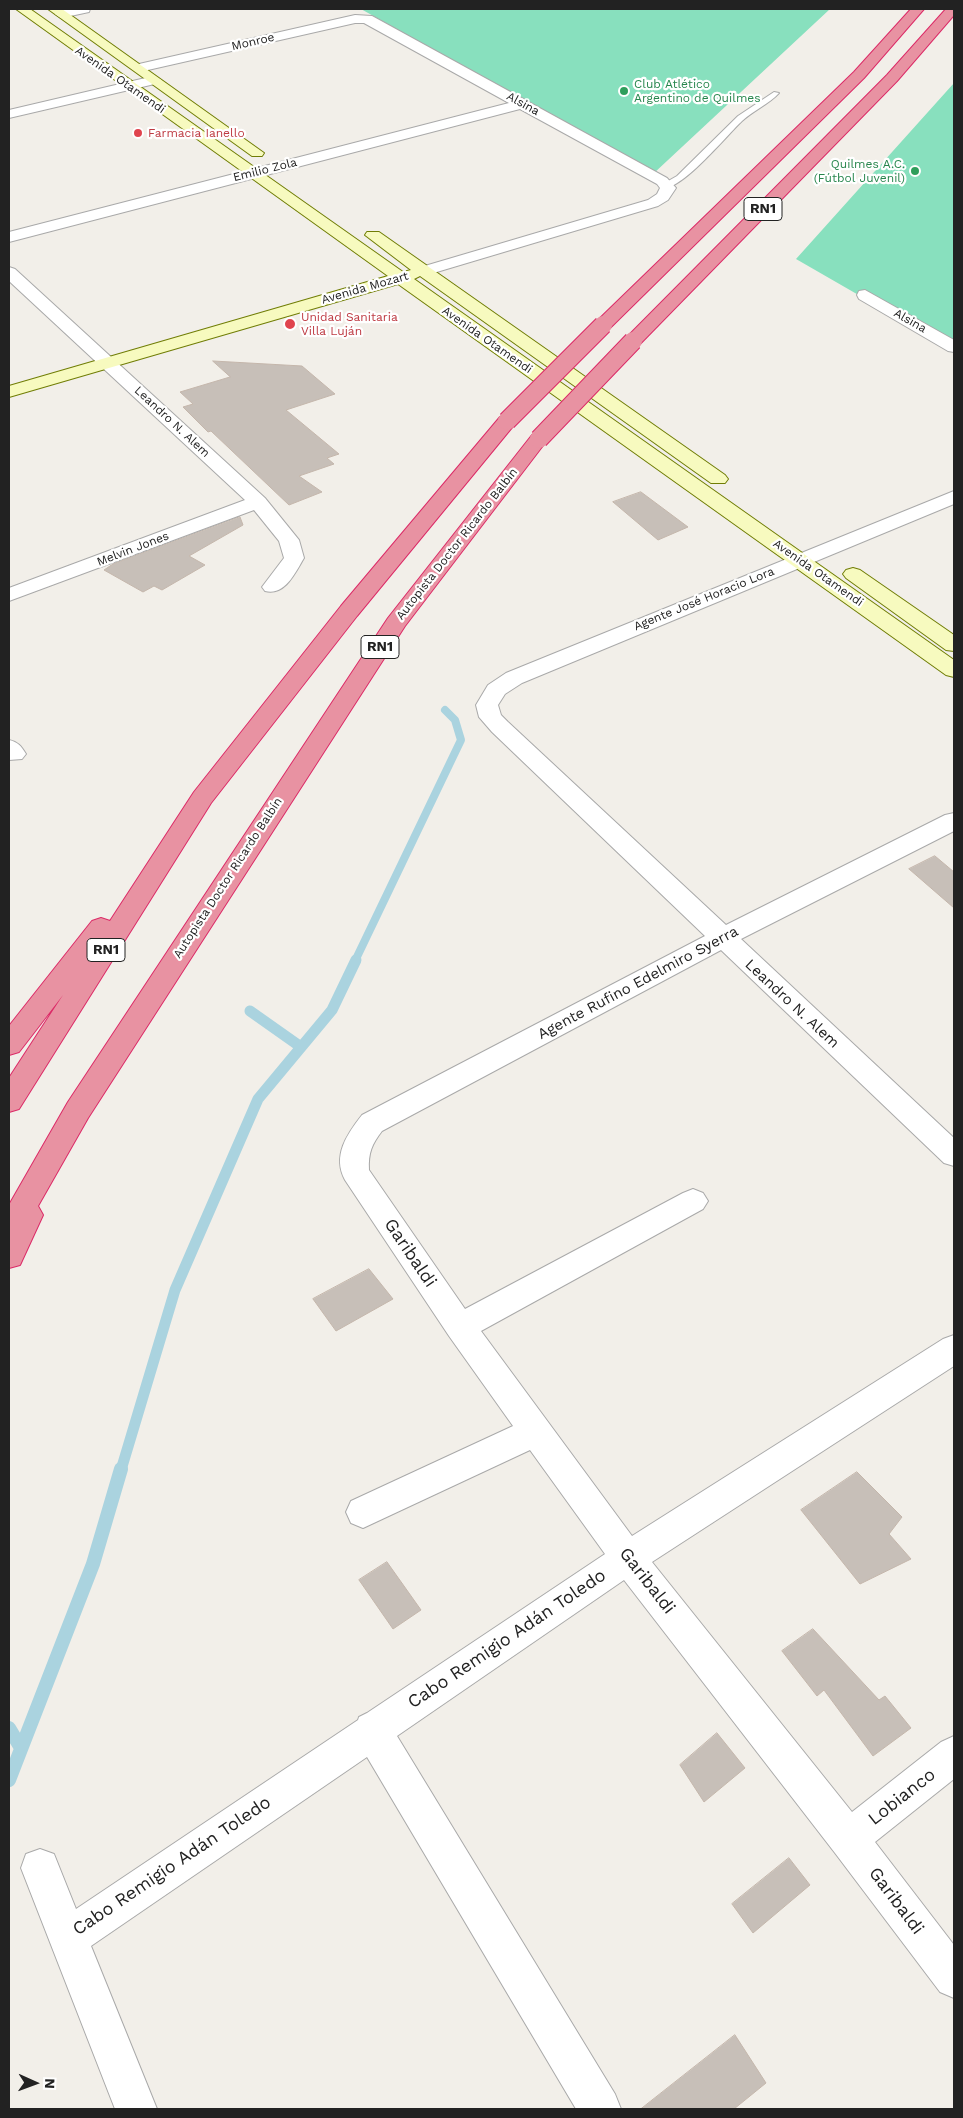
<!DOCTYPE html>
<meta charset="utf-8">
<style>
body{margin:0}
#map{position:relative;width:963px;height:2118px;overflow:hidden;background:#f2efe9;font-family:"Work Sans",sans-serif}
canvas{display:block}
.frame{position:absolute;inset:0;border:10px solid #222;pointer-events:none}
.north{position:absolute;left:10px;top:2058px;width:50px;height:50px;-webkit-text-stroke:4px #fff;paint-order:stroke;rotate:92deg;font-size:14px;font-weight:700;line-height:20px;text-align:center;color:#222}
.north::after{content:'';display:block;margin:auto;width:18px;height:22px;background:#222;clip-path:polygon(50% 0,100% 100%,50% 72%,0 100%)}
</style>
<div id="map">
<canvas width="963" height="2118"></canvas>
<div class="frame"></div>
<div class="north">N</div>
</div>
<script>
const ctx = document.querySelector('canvas').getContext('2d');
ctx.lineJoin = 'round';
function fillPath(path, color) {
  ctx.fillStyle = color;
  ctx.fill(path, 'evenodd');
}
function trace(path, color, width, dash) {
  ctx.strokeStyle = color;
  ctx.lineWidth = width;
  ctx.lineCap = dash ? 'butt' : 'round';
  ctx.setLineDash(dash || []);
  ctx.stroke(path);
}
function write(font, color, halo, rows, align = 'center') {
  ctx.font = font + ' "Work Sans",sans-serif';
  ctx.lineWidth = 4.5;
  ctx.setLineDash([]);
  ctx.textBaseline = 'middle';
  ctx.strokeStyle = halo;
  ctx.fillStyle = color;
  for (const [text, x, y, turn = 0] of rows) {
    ctx.save();
    ctx.translate(x, y);
    ctx.rotate((+turn || 0) * Math.PI / 180);
    ctx.textAlign = isNaN(turn) ? turn : align;
    if (halo) ctx.strokeText(text, 0, 0);
    ctx.fillText(text, 0, 0);
    ctx.restore();
  }
}
fillPath(new Path2D(`
 M 361,9 L 830,9 L 653,174 Z
 M 954,83 L 954,350 L 796,259 Z`), '#88e0be');
trace(new Path2D(`
 M 355,961 L 461,740 L 455,720 L 445,710`), '#aad3df', 8);
trace(new Path2D(`
 M 250,1011 L 301,1047
 M 121,1470 L 175,1290 L 258,1099 L 332,1010 L 356,960`), '#aad3df', 11);
trace(new Path2D(`
 M 9,1728 L 21,1748
 M 9,1780 L 93,1564 L 121,1469`), '#aad3df', 14);
const building = new Path2D(`
 M 213,361 L 302,366 L 335,394 L 286,410 L 339,454 L 327,458 L 334,464 L 299,476 L 322,492 L 289,505 L 211,431 L 208,432 L 183,407 L 193,404 L 180,392 L 230,377 Z
 M 641,492 L 688,527 L 658,540 L 613,502 Z
 M 240,517 L 243,525 L 189,556 L 205,565 L 162,590 L 154,586 L 143,592 L 104,570 L 113,564 Z
 M 935,856 L 954,872 L 954,908 L 909,869 Z
 M 369,1269 L 393,1299 L 336,1331 L 313,1299 Z
 M 857,1472 L 902,1517 L 889,1534 L 911,1559 L 860,1584 L 801,1510 Z
 M 387,1562 L 421,1610 L 393,1629 L 359,1580 Z
 M 813,1629 L 879,1700 L 885,1696 L 911,1728 L 873,1756 L 824,1690 L 817,1696 L 782,1651 Z
 M 717,1733 L 745,1768 L 704,1802 L 680,1765 Z
 M 789,1858 L 810,1885 L 753,1933 L 732,1904 Z
 M 735,2035 L 766,2083 L 734,2109 L 641,2109 Z`);
fillPath(building, '#c7bfb8');
trace(building, '#c4b6ab', 1);
const lane = new Path2D(`
 M 774,92 L 779,93 C 769,104 754,110 742,121 C 727,135 682,190 663,188 L 663,184 L 677,176 L 738,116 Z`);
const street = new Path2D(`
 M 67,9 L 90,9 L 89,12 L 61,18 L 55,14 L 56,11 Z
 M 355,15 L 372,16 L 667,178 L 676,188 L 668,200 L 658,206 L 430,274 L 418,274 L 416,271 L 418,268 L 648,200 L 657,194 L 660,188 L 657,184 L 520,109 L 9,242 L 9,232 L 509,103 L 364,23 L 355,23 L 139,72 L 132,68 L 139,64 Z
 M 154,76 L 161,80 L 159,83 L 9,118 L 9,110 Z
 M 9,267 L 15,269 L 265,498 L 299,540 L 304,558 C 295,573 285,596 265,591 L 262,587 L 284,558 L 279,541 L 254,510 L 9,601 L 9,588 L 245,500 L 9,281 Z
 M 865,290 L 954,340 L 954,352 L 948,351 L 859,299 L 857,295 L 859,291 Z
 M 954,491 L 954,504 L 522,683 L 505,694 L 498,705 L 501,715 L 508,722 L 726,925 L 945,815 L 954,813 L 954,831 L 741,939 L 954,1138 L 954,1166 L 944,1163 L 721,950 L 382,1131 C 372,1144 368,1153 369,1170 L 465,1309 L 683,1193 L 693,1189 L 703,1193 L 708,1201 L 703,1209 L 481,1331 L 632,1536 L 943,1339 L 954,1335 L 954,1366 L 652,1562 L 852,1812 L 941,1742 L 954,1736 L 954,1779 L 875,1842 L 954,1945 L 954,1998 L 940,1992 L 835,1853 L 624,1580 L 397,1736 L 615,2094 L 621,2109 L 576,2109 L 367,1757 L 91,1946 L 157,2109 L 115,2109 L 21,1868 L 26,1854 L 40,1849 L 54,1854 L 76,1909 L 358,1720 L 359,1717 L 367,1713 L 605,1554 L 530,1450 L 363,1528 L 351,1523 L 346,1512 L 351,1501 L 513,1426 L 449,1336 L 345,1180 C 332,1156 347,1134 362,1115 L 705,936 L 492,732 L 479,717 L 476,705 L 488,685 L 506,673 Z
 M 9,740 C 18,742 21,746 26,754 L 22,759 L 9,760 Z`);
const secondary = new Path2D(`
 M 16,9 L 30,9 L 403,272 L 411,270 L 365,235 L 367,232 L 379,232 L 725,475 L 728,479 L 725,483 L 711,483 L 420,276 L 414,279 L 954,660 L 954,677 L 946,675 L 398,284 L 9,397 L 9,386 L 388,276 Z
 M 48,9 L 62,9 L 264,153 L 262,156 L 252,156 Z
 M 853,568 L 860,570 L 954,635 L 954,651 L 946,650 L 846,578 L 843,574 L 846,570 Z`);
const highway = new Path2D(`
 M 911,9 L 924,9 L 864,78 L 609,329 L 597,329 L 594,325 L 597,321 L 854,72 Z
 M 946,9 L 954,9 L 954,15 L 897,81 L 639,345 L 627,345 L 624,341 L 627,337 L 887,75 Z
 M 507,415 L 514,417 L 516,421 L 514,425 L 357,616 L 211,803 L 19,1109 L 9,1112 L 9,1078 L 63,995 L 19,1052 L 9,1055 L 9,1026 L 92,921 L 101,918 L 110,921 L 194,792 L 341,606 L 500,417 Z
 M 539,433 L 546,435 L 548,439 L 405,626 L 88,1118 L 38,1206 L 43,1215 L 20,1265 L 9,1268 L 9,1205 L 68,1102 L 388,618 L 532,435 Z`);
trace(lane, '#a9a9a9', 2);
trace(street, '#a9a9a9', 2);
trace(secondary, '#707d05', 2);
trace(highway, '#dc2a67', 2);
fillPath(lane, '#fff');
fillPath(street, '#fff');
fillPath(secondary, '#f7fabf');
fillPath(highway, '#e892a2');
const highwayBridge = new Path2D(`
 M 507,421 L 603,325
 M 539,439 L 633,341`);
trace(highwayBridge, '#dc2a67', 20, []);
trace(highwayBridge, '#e892a2', 18);
for (const [x, y, r, color] of [
 [624,91,5,"#2e9e5b"],
 [138,133,5,"#e0444e"],
 [915,171,5,"#2e9e5b"],
 [290,324,6,"#e0444e"]
]) {
  const dot = new Path2D();
  dot.arc(x, y, r, 0, 2 * Math.PI);
  ctx.fillStyle = color;
  ctx.fill(dot);
  trace(dot, '#fff', 2);
}
write('12px', '#222', '#fff', [
 ["Monroe",253,42,-13],
 ["Avenida Otamendi",120,80,35],
 ["Alsina",523,104,29],
 ["Emilio Zola",265,170,-14],
 ["Avenida Mozart",365,288,-16],
 ["Alsina",910,321,30],
 ["Avenida Otamendi",487,340,35],
 ["Leandro N. Alem",172,422,43],
 ["Autopista Doctor Ricardo Balbín",457,544,-52],
 ["Melvin Jones",133,549,-21],
 ["Avenida Otamendi",818,573,35],
 ["Agente José Horacio Lora",704,599,-22],
 ["Autopista Doctor Ricardo Balbín",228,878,-57]
]);
write('12px', '#27864d', '#fff', [
 ["Club Atlético",634,84],
 ["Argentino de Quilmes",634,98],
 ["Quilmes A.C.",905,164,"right"],
 ["(Fútbol Juvenil)",905,178,"right"]
], 'left');
write('12px', '#be3a42', '#fff', [
 ["Farmacia Ianello",148,133],
 ["Unidad Sanitaria",301,317],
 ["Villa Luján",301,331]
], 'left');
for (const [x, y, w] of [
 [763,209,38],
 [380,647,38],
 [106,950,38]
]) {
  const box = new Path2D();
  box.roundRect(x - w / 2, y - 11.5, w, 23, 4);
  ctx.fillStyle = '#fff';
  ctx.fill(box);
  trace(box, '#222', 1);
}
write('bold 14px', '#222', null, [
 ["RN1",763,209],
 ["RN1",380,647],
 ["RN1",106,950]
]);
write('15px', '#222', '#fff', [
 ["Agente Rufino Edelmiro Syerra",638,983,-28],
 ["Leandro N. Alem",792,1004,43]
]);
write('18px', '#222', '#fff', [
 ["Garibaldi",410,1253,56],
 ["Garibaldi",647,1581,52],
 ["Cabo Remigio Adán Toledo",507,1639,-34],
 ["Lobianco",902,1797,-38],
 ["Cabo Remigio Adán Toledo",172,1866,-34],
 ["Garibaldi",896,1901,53]
]);
</script>
